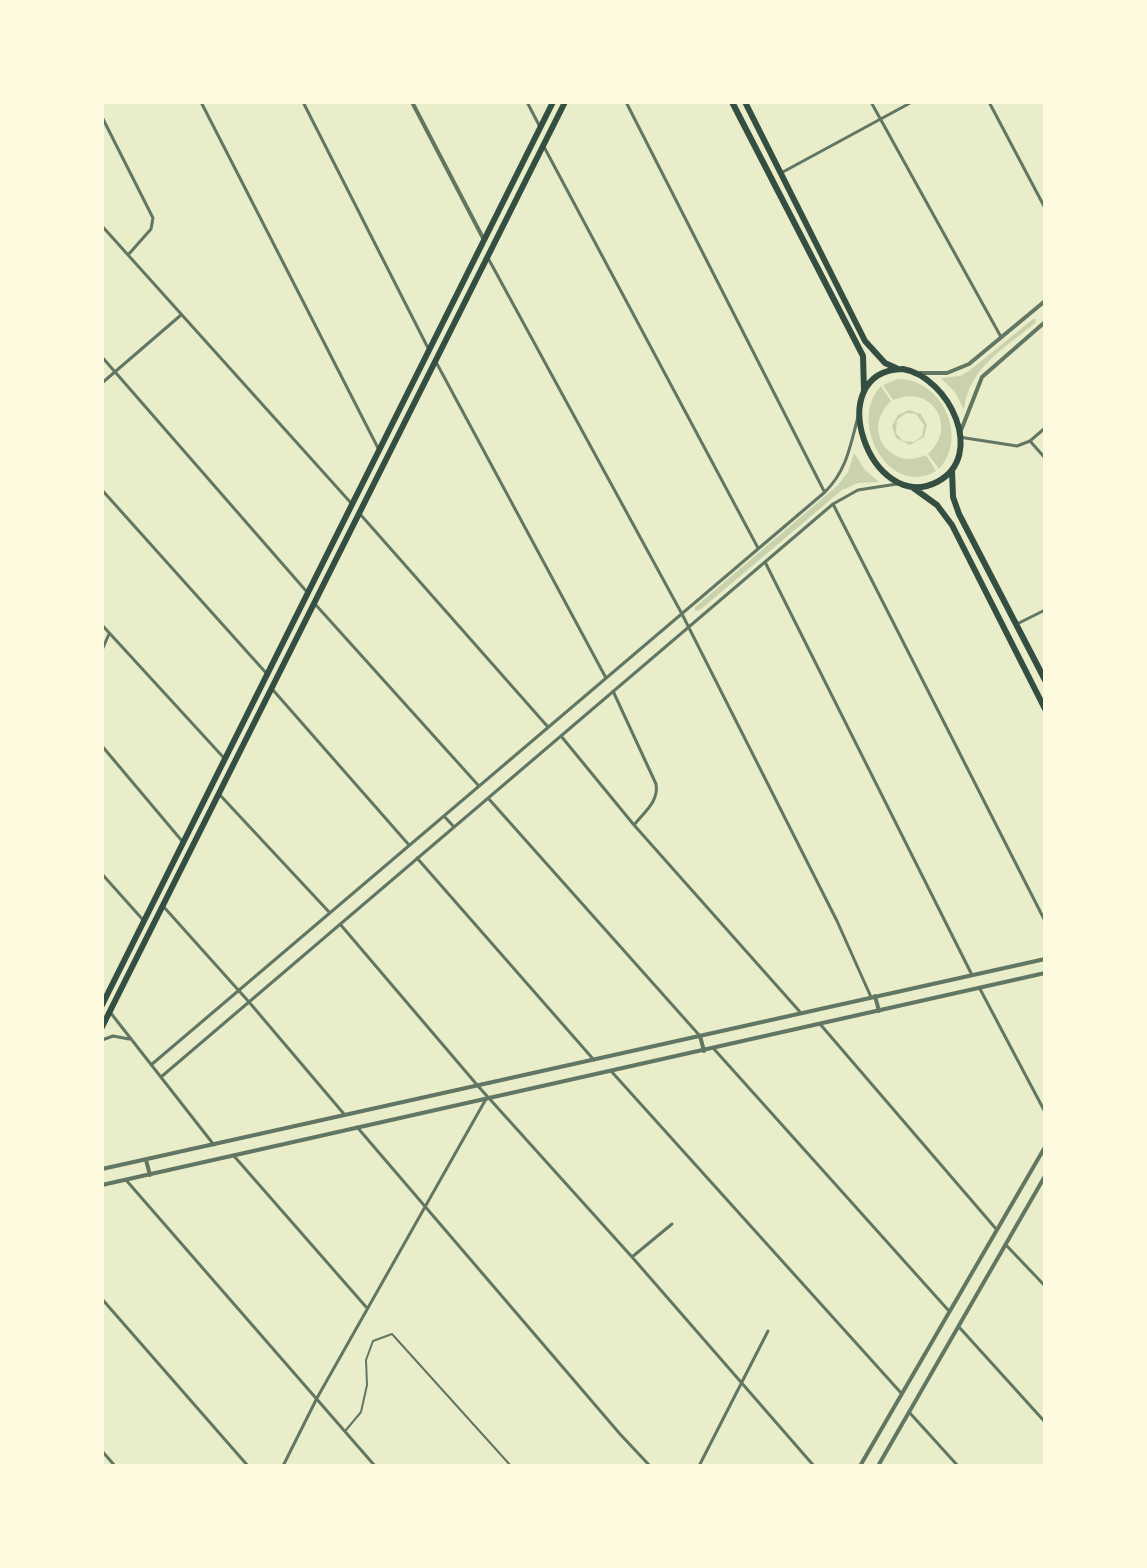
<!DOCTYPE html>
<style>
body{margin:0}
#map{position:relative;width:1147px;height:1568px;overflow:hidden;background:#e9edc9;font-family:"Exo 2",sans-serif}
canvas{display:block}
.frame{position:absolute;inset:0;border:104px solid #fefae0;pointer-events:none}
</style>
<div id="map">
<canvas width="1147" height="1568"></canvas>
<div class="frame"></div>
</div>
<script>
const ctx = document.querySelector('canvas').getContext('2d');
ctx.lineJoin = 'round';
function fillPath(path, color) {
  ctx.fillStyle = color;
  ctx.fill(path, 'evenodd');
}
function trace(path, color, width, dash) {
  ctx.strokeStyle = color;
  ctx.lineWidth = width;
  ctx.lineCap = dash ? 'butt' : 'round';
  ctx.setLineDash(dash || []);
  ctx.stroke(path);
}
fillPath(new Path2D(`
 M 1033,319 L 1036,319 L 1035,323 C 1005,348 968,368 964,410 L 955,392 L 941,378 L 960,376 L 969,371 Z
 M 898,379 C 942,379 969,437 939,469 L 928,454 C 959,426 931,383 893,400 L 883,385 Z
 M 881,386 L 891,401 C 877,415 874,430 884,446 C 896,460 910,462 926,455 L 936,471 C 889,499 847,421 881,386 Z
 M 909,410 L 921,414 L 927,425 L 924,437 L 910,445 L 896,438 L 892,426 L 898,415 ZM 906,413 L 916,414 L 924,425 L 922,436 L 914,442 L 903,441 L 896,433 L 897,420 Z
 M 854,453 L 865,470 L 879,482 L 858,483 L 842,490 L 700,610 L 695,611 L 695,607 L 837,486 L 848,472 Z`), '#cad2ad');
trace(new Path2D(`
 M 346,1430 L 361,1412 L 367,1385 L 366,1360 L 373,1341 L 392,1334 L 511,1466`), '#617663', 2);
trace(new Path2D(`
 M 201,102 L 378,448
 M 303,102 L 428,348
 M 527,102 L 540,127
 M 626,102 L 824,491
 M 871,102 L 1001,337
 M 989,102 L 1045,208
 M 102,117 L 153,218 L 151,229 L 128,255
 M 543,145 L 758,548
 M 781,173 L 912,102
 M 102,226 L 351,503
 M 488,258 L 682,614 L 837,921 L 871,997
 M 102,357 L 307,592
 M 436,362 L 606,678
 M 102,383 L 181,315
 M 959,437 L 1017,446 L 1030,441 L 1045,458
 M 1030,441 L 1045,428
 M 102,490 L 267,674
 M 833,504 L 1045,921
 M 360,514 L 548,727
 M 765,562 L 972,975
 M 315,604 L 478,785
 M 1017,624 L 1045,610
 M 102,625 L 224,758
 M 102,650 L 109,634
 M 273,690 L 409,845
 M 613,691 L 656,784 C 659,802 644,812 634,825
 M 561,736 L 634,825 L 801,1013
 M 102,746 L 182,841
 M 219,794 L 330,913
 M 488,798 L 700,1036
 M 444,816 L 454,827
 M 417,858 L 594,1060
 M 102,874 L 144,921
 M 163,906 L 249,1002 L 344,1114
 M 340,924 L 478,1086 L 632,1257 L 814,1466
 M 980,989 L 1045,1112
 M 110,1012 L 214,1145
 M 820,1024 L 997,1230
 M 102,1040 L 113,1036 L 129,1039
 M 714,1049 L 949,1311
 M 151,1065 L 825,492 C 847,470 850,446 858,417
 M 611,1071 L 902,1394
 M 161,1077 L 833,504 L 858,490 L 897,484
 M 357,1127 L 620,1434 L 650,1466
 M 234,1156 L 367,1308
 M 126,1180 L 375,1466
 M 1006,1245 L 1045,1286
 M 632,1257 L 672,1224
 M 102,1299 L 248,1466
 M 959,1327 L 1045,1422
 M 909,1412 L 958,1466
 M 102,1451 L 115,1466
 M 283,1466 L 317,1398 L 486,1099
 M 699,1466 L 768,1331`), '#617663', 3);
trace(new Path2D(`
 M 412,102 L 483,238
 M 920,373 L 947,373 L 969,364 L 1045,301
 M 960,433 L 982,377 L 1045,322
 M 875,996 L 879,1011
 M 700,1036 L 704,1051
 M 146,1160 L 150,1175
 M 102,1169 L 1045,959
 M 102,1185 L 1045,973
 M 860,1466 L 1045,1147
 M 878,1466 L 1045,1176`), '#617663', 4);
trace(new Path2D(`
 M 732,102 L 863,356 L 864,390
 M 745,102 L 865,341 L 885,363 L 896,368
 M 903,369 C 949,377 987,456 937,482 C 871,516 819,371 903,369 Z
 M 952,470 L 953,497 L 959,514 L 1045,680
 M 912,487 L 937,505 L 952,525 L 1045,709
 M 102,1005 L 553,102
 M 102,1027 L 565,102`), '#344e41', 6);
</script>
